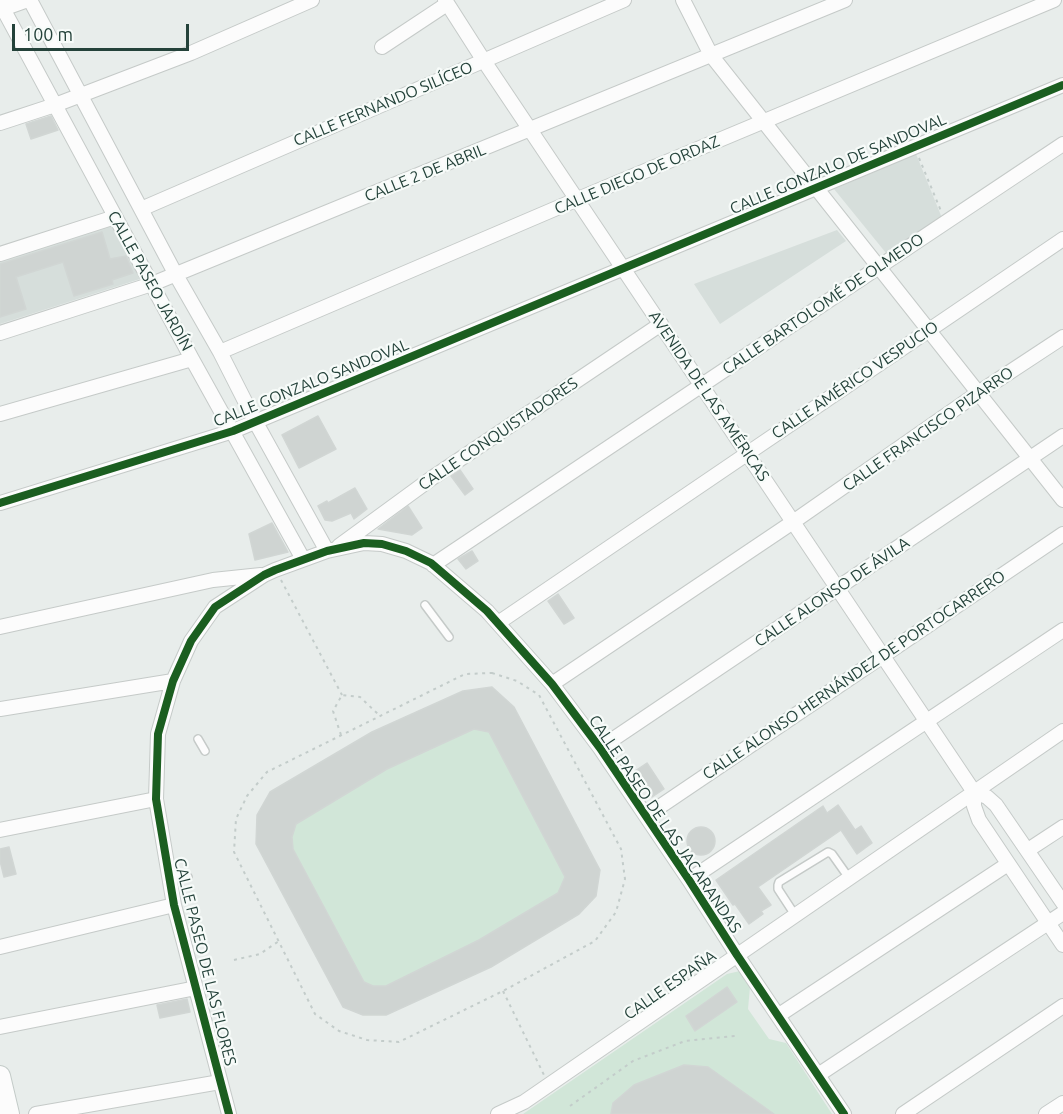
<!DOCTYPE html>
<meta charset="utf-8">
<style>
body{margin:0}
#map{position:relative;width:1063px;height:1114px;overflow:hidden;background:#e8edeb;font-family:Ubuntu,sans-serif}
canvas{display:block}
.scale{position:absolute;left:12px;top:24px;width:177px;height:27px;box-sizing:border-box;border:3px solid #24423a;border-top:0;padding-left:8px;font-size:18px;line-height:21px;white-space:nowrap;color:#24423a;-webkit-text-stroke:4px #f7fbf9;paint-order:stroke}
</style>
<div id="map">
<canvas width="1063" height="1114"></canvas>
<div class="scale">100 m</div>
</div>
<script>
const ctx = document.querySelector('canvas').getContext('2d');
ctx.lineJoin = 'round';
function fillPath(path, color) {
  ctx.fillStyle = color;
  ctx.fill(path, 'evenodd');
}
function trace(path, color, width, dash) {
  ctx.strokeStyle = color;
  ctx.lineWidth = width;
  ctx.lineCap = dash ? 'butt' : 'round';
  ctx.setLineDash(dash || []);
  ctx.stroke(path);
}
function write(font, color, halo, rows, align = 'center') {
  ctx.font = font + ' Ubuntu,sans-serif';
  ctx.lineWidth = 4.5;
  ctx.setLineDash([]);
  ctx.textBaseline = 'middle';
  ctx.strokeStyle = halo;
  ctx.fillStyle = color;
  for (const [text, x, y, turn = 0] of rows) {
    ctx.save();
    ctx.translate(x, y);
    ctx.rotate((+turn || 0) * Math.PI / 180);
    ctx.textAlign = isNaN(turn) ? turn : align;
    if (halo) ctx.strokeText(text, 0, 0);
    ctx.fillText(text, 0, 0);
    ctx.restore();
  }
}
fillPath(new Path2D(`
 M 916,154 L 942,218 L 886,253 L 834,189 Z
 M 114,224 L 143,278 L 0,324 L 0,260 Z
 M 837,230 L 846,241 L 720,324 L 694,284 Z`), '#d6dedb');
fillPath(new Path2D(`
 M 463,691 L 514,707 L 600,870 L 596,896 L 491,967 L 386,1015 L 363,1015 L 343,1007 L 256,844 L 257,815 L 270,792 L 372,732 Z
 M 740,971 L 750,987 L 748,1009 L 769,1039 L 786,1043 L 832,1114 L 523,1114 L 727,974 Z`), '#d1e6d8');
const building = new Path2D(`
 M 51,116 L 58,130 L 31,139 L 26,124 Z
 M 102,232 L 110,259 L 126,256 L 133,273 L 112,280 L 113,284 L 74,296 L 63,262 L 16,277 L 26,309 L 0,317 L 0,264 Z
 M 318,416 L 336,449 L 299,468 L 282,435 Z
 M 460,470 L 473,489 L 465,495 L 451,476 Z
 M 355,488 L 367,509 L 354,519 L 351,513 L 332,521 L 325,520 L 318,506 L 327,501 L 328,503 Z
 M 408,506 L 422,528 L 412,535 L 378,529 Z
 M 272,523 L 288,552 L 255,560 L 249,534 Z
 M 472,551 L 478,561 L 466,569 L 458,559 Z
 M 558,594 L 574,618 L 564,624 L 548,601 Z
 M 492,687 L 514,707 L 600,870 L 596,896 L 579,914 L 491,967 L 386,1015 L 363,1015 L 343,1007 L 256,844 L 257,815 L 270,792 L 372,732 L 463,691 ZM 474,729 L 489,732 L 565,877 L 558,893 L 479,940 L 386,986 L 373,986 L 364,982 L 293,849 L 292,837 L 296,824 L 387,769 Z
 M 647,763 L 664,789 L 652,797 L 635,771 Z
 M 838,805 L 855,830 L 861,826 L 872,843 L 857,854 L 841,830 L 758,887 L 771,905 L 761,911 L 763,914 L 749,924 L 735,904 L 733,905 L 716,880 L 823,806 L 827,813 Z
 M687 841a14 14 0 1 1 28 0a14 14 0 1 1-28 0Z
 M 9,847 L 16,874 L 4,877 L 0,861 L 0,849 Z
 M 727,987 L 737,1002 L 695,1031 L 686,1016 Z
 M 187,999 L 190,1012 L 160,1018 L 157,1005 Z
 M 684,1065 L 708,1067 L 774,1114 L 611,1114 L 613,1103 L 634,1085 Z`);
fillPath(building, '#cfd4d2');
trace(building, '#d1d6d4', 1.5);
const service = new Path2D(`
 M 425,605 L 449,637
 M 198,739 L 205,751
 M 168,876 L 188,877
 M 795,915 L 778,889 L 778,885 L 779,882 L 828,852 L 832,854 L 849,878`);
const minor = new Path2D(`
 M 30,0 L 176,275 L 220,352 L 255,421 L 327,551
 M 445,0 L 484,61 L 974,792 L 974,806 L 979,820 L 1063,945
 M 683,0 L 711,55 L 1063,500
 M 0,3 L 192,359 L 303,559
 M 0,10 L 28,0
 M 382,47 L 447,4
 M 0,123 L 55,105 L 191,53 L 312,0
 M 141,209 L 624,0
 M 0,254 L 115,217
 M 0,333 L 152,284 L 845,0
 M 220,352 L 578,199 L 1054,0
 M 0,414 L 192,359
 M 0,503 L 233,431 L 1063,85
 M 339,546 L 432,478 L 661,324
 M 433,565 L 693,391 L 1063,144
 M 498,623 L 1063,239
 M 0,627 L 213,580 L 261,575
 M 552,684 L 793,522 L 978,393 L 1063,337
 M 0,709 L 173,681
 M 600,748 L 1063,436
 M 974,792 L 987,797 L 996,805 L 1063,903
 M 646,816 L 1063,534
 M 0,830 L 156,799
 M 1028,850 L 1063,827
 M 689,880 L 1063,630
 M 0,947 L 174,905
 M 779,1015 L 1008,864
 M 0,1027 L 196,988
 M 818,1075 L 1063,913
 M 36,1114 L 220,1082
 M 229,1114 L 174,905 L 156,799 L 158,734 L 173,681 L 191,641 L 215,607 L 264,575 L 275,570 L 327,551 L 364,543 L 382,544 L 406,551 L 431,563 L 487,611 L 552,684 L 600,748 L 689,880 L 737,955 L 844,1114
 M 498,1114 L 524,1102 L 1063,731
 M 903,1114 L 1063,1006
 M 1046,1114 L 1063,1103`);
const secondary = new Path2D(`
 M 0,1076 L 9,1114`);
trace(service, '#c5cac8', 10);
trace(minor, '#c5cac8', 16);
trace(secondary, '#c3cbc8', 22);
trace(new Path2D(`
 M 919,158 L 941,211
 M 281,580 L 342,695
 M 492,673 L 517,681 L 539,695 L 621,849 L 625,879 L 616,912 L 595,941 L 503,991 L 399,1042 L 367,1040 L 339,1031 L 315,1014 L 234,852 L 236,819 L 247,796 L 267,772 L 465,674 Z
 M 341,735 L 333,711 L 342,695 L 360,697 L 380,716
 M 234,960 L 260,954 L 279,941
 M 503,991 L 544,1075
 M 570,1106 L 633,1061 L 685,1041 L 735,1036`), '#c3ccca', 2, [3, 4.5]);
trace(service, '#fcfcfc', 7);
trace(minor, '#fcfcfc', 14);
trace(secondary, '#fcfcfc', 20);
trace(new Path2D(`
 M 0,503 L 233,431 L 1063,85
 M 229,1114 L 174,905 L 156,799 L 158,734 L 173,681 L 191,641 L 215,607 L 264,575 L 275,570 L 327,551 L 364,543 L 382,544 L 406,551 L 431,563 L 487,611 L 552,684 L 600,748 L 689,880 L 737,955 L 844,1114`), '#1b5e20', 8);
write('16px', '#24423a', '#f7fbf9', [
 ["CALLE FERNANDO SILÍCEO",383,104,-23],
 ["CALLE GONZALO DE SANDOVAL",838,164,-23],
 ["CALLE 2 DE ABRIL",425,173,-22],
 ["CALLE DIEGO DE ORDAZ",637,175,-23],
 ["CALLE PASEO JARDÍN",150,281,61],
 ["CALLE BARTOLOMÉ DE OLMEDO",823,304,-34],
 ["CALLE AMÉRICO VESPUCIO",855,380,-34],
 ["CALLE GONZALO SANDOVAL",311,383,-22],
 ["AVENIDA DE LAS AMÉRICAS",709,396,56],
 ["CALLE FRANCISCO PIZARRO",928,429,-35],
 ["CALLE CONQUISTADORES",498,434,-34],
 ["CALLE ALONSO DE ÁVILA",832,592,-34],
 ["CALLE ALONSO HERNÁNDEZ DE PORTOCARRERO",854,675,-34],
 ["CALLE PASEO DE LAS JACARANDAS",665,824,56],
 ["CALLE PASEO DE LAS FLORES",205,962,76],
 ["CALLE ESPAÑA",670,985,-35]
]);
</script>
